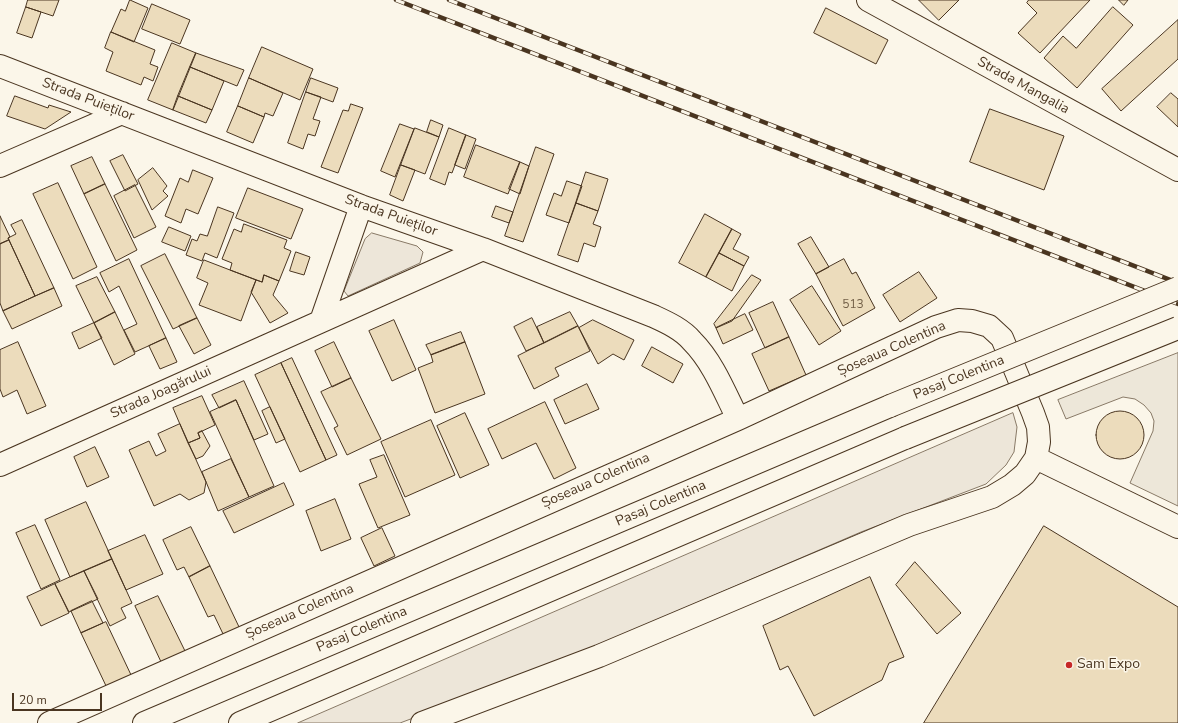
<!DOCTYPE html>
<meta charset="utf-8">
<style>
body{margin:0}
#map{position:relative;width:1178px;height:723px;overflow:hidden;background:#fbf6e9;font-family:"Nunito Sans",sans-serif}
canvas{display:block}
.scale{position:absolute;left:12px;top:693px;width:90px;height:18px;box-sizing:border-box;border:2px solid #4a3520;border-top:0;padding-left:5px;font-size:12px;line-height:14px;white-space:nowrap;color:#4a3520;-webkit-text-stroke:3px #fbf6e9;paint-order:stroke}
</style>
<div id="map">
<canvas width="1178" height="723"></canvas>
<div class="scale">20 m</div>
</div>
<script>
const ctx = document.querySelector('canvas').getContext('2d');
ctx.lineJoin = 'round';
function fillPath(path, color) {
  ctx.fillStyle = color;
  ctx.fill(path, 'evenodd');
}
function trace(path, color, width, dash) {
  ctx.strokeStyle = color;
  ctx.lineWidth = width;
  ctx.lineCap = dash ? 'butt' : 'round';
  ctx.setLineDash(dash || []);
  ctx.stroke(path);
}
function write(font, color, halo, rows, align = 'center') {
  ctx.font = font + ' "Nunito Sans",sans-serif';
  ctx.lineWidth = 3;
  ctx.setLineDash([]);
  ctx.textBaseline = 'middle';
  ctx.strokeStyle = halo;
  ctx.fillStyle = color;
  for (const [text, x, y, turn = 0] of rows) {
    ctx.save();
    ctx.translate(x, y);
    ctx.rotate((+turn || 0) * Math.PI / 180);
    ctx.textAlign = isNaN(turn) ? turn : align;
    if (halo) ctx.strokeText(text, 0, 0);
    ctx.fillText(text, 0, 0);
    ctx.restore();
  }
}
const green = new Path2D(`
 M 372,233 L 417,246 L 423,252 L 420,263 L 348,296 L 344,291 L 365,239 Z
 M 1013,413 L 1017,427 L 1014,452 L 1006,465 L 986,484 L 861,532 L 543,669 L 400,723 L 298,723 Z`);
fillPath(green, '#ede6d9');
trace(green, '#887966', 1);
const parking = new Path2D(`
 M 1178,353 L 1178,506 L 1130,483 L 1153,431 L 1154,421 L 1151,413 L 1144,405 L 1135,399 L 1123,397 L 1066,419 L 1058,400 Z`);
fillPath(parking, '#ede7d9');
trace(parking, '#887966', 1);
const building = new Path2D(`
 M 28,0 L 59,0 L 53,16 L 26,7 Z
 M 130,0 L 148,8 L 134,42 L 111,32 L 121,9 L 125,11 Z
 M 919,0 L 959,0 L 939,20 Z
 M 1029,0 L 1090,0 L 1040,53 L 1018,33 L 1037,13 L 1027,3 Z
 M 1119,0 L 1128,0 L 1124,5 Z
 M 152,4 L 190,20 L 180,44 L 142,29 Z
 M 26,7 L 41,12 L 32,38 L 17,33 Z
 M 1113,7 L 1133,25 L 1077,88 L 1044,58 L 1063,36 L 1076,48 Z
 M 826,8 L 888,40 L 876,64 L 814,33 Z
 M 1178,20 L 1178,59 L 1121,111 L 1102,89 Z
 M 111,32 L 155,50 L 150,64 L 158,67 L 153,81 L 144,77 L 141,85 L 106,71 L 113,52 L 105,48 Z
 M 172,43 L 196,53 L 173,110 L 148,100 Z
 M 262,47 L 313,69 L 300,100 L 249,78 Z
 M 196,53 L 244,70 L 237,86 L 190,67 Z
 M 190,67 L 224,81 L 212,110 L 178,96 Z
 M 249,78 L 283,93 L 273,116 L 265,113 L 264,117 L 238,106 Z
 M 311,78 L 338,88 L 333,102 L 306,92 Z
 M 306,92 L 321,97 L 313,119 L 320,121 L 315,136 L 308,134 L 303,149 L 288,143 Z
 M 1171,93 L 1178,99 L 1178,127 L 1157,107 Z
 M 15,96 L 48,108 L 49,105 L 71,112 L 45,129 L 7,116 Z
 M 178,96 L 212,110 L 206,123 L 173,110 Z
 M 351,104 L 363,108 L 338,173 L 321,167 L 343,110 L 348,111 Z
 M 238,106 L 264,117 L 253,143 L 227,132 Z
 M 990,109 L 1064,136 L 1044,190 L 970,162 Z
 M 431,120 L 443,125 L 439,137 L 427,132 Z
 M 400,124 L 414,129 L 395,177 L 381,171 Z
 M 415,128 L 439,137 L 425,174 L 401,165 Z
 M 449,128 L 466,135 L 452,173 L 449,172 L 445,185 L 430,179 Z
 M 466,135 L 476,139 L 465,169 L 455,165 Z
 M 476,145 L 520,162 L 508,194 L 464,177 Z
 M 536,147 L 554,154 L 523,242 L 505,236 Z
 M 123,155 L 138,184 L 125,191 L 110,161 Z
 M 92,157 L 105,184 L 84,194 L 71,166 Z
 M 520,162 L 529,166 L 520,194 L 509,189 Z
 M 401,165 L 415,170 L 403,201 L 390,195 Z
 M 153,168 L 167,186 L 163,191 L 168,196 L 152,210 L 138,180 Z
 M 193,170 L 213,178 L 198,214 L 186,209 L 181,223 L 165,216 L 180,178 L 188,182 Z
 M 586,172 L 608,179 L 598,211 L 576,203 Z
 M 567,181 L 582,186 L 569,223 L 546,215 L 554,193 L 561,196 Z
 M 58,183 L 97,267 L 73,279 L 33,194 Z
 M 105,184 L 137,250 L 116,261 L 84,194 Z
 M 135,185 L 156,227 L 134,238 L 114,196 Z
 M 248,188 L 303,209 L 291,239 L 236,218 Z
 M 576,203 L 598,211 L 593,224 L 601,227 L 595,247 L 584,243 L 578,262 L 558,255 Z
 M 496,206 L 513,212 L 509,223 L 492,217 Z
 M 218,207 L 234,213 L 217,258 L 205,253 L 202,261 L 186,255 L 192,239 L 197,241 L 200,234 L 207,236 Z
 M 705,214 L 732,229 L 706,277 L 679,263 Z
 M 0,216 L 10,237 L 8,238 L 9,240 L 0,244 Z
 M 22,220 L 54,288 L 35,296 L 8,238 L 16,234 L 11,225 Z
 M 244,224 L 287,240 L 284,248 L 291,251 L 279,281 L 264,275 L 262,282 L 230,270 L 232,263 L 222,259 L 234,229 L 241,232 Z
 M 169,227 L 191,236 L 185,251 L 162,242 Z
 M 732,229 L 741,234 L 733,249 L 749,257 L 744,266 L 719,253 Z
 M 811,237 L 829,267 L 816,274 L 798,244 Z
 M 9,240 L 35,296 L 3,311 L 0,303 L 0,244 Z
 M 296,252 L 310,257 L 304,275 L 290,271 Z
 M 719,253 L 744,266 L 732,291 L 706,277 Z
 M 165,254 L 197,318 L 173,329 L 141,266 Z
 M 129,259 L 166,338 L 135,352 L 124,330 L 137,324 L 119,286 L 109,292 L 100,273 Z
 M 844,259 L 852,274 L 856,272 L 875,308 L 843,326 L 816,274 Z
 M 204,260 L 256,280 L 241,321 L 199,305 L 208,283 L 197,278 Z
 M 919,272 L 937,298 L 900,322 L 883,295 Z
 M 264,275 L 279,281 L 273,295 L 288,313 L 270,323 L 251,292 L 256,280 L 262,282 Z
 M 752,275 L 761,280 L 732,321 L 716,328 L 714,324 Z
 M 97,277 L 115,312 L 94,323 L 76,286 Z
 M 812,286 L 841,331 L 819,345 L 790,300 Z
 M 54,288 L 62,306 L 12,329 L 3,311 Z
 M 773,302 L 789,337 L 765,348 L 749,313 Z
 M 115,312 L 135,354 L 114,365 L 94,323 Z
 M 570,312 L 578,326 L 544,343 L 537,327 Z
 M 745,314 L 753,330 L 723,344 L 716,328 Z
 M 197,318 L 211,345 L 194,354 L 179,326 Z
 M 532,318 L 544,343 L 526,351 L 514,327 Z
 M 394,320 L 416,370 L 392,381 L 369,331 Z
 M 593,320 L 634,340 L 624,360 L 613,354 L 598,364 L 579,328 Z
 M 94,323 L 102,338 L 79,349 L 72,333 Z
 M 578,326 L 590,351 L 555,368 L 559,376 L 534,389 L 518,356 Z
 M 461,332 L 465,342 L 431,355 L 426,345 Z
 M 789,337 L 806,375 L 769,391 L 752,354 Z
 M 166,338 L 177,362 L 160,369 L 149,346 Z
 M 18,342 L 46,406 L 27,414 L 17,390 L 3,397 L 0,389 L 0,350 Z
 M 334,342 L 351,378 L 332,387 L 315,351 Z
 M 465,342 L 485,394 L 435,413 L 418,368 L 433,362 L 431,355 Z
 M 652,347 L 683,364 L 673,383 L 642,366 Z
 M 292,358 L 337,455 L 326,460 L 281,363 Z
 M 281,363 L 326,460 L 300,472 L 255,375 Z
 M 351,378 L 381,439 L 347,455 L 334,428 L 338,426 L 321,392 Z
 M 244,381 L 268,434 L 254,440 L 236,400 L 219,408 L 212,395 Z
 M 587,384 L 599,409 L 565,424 L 554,400 Z
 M 202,396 L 215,425 L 198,433 L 200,438 L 188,443 L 173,408 Z
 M 236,400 L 274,486 L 249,497 L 210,412 Z
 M 545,402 L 576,468 L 554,479 L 536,443 L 502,459 L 488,429 Z
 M 270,407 L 285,439 L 276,443 L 262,411 Z
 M1096 435a24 24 0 1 1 48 0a24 24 0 1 1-48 0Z
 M 465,413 L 489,465 L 460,478 L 437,426 Z
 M 431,420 L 455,475 L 405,497 L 381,442 Z
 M 180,424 L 206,482 L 204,493 L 189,500 L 180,494 L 154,506 L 129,450 L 149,441 L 156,456 L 166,451 L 158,434 Z
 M 202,431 L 210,446 L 203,456 L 196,459 L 188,443 L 200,438 L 198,433 Z
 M 95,447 L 109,477 L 87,487 L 74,457 Z
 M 384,455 L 410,515 L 378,528 L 359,484 L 377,477 L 370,460 Z
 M 231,459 L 249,497 L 218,511 L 202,472 Z
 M 284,483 L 294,505 L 234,533 L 223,511 Z
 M 335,499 L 351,539 L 321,551 L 306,511 Z
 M 86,502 L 112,559 L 70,577 L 45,520 Z
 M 35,525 L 60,580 L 41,589 L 16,533 Z
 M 1044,526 L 1178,607 L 1178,723 L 924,723 Z
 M 191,527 L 210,566 L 189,577 L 184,567 L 177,570 L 163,540 Z
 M 382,528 L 395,556 L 374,566 L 361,538 Z
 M 145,535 L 163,574 L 126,590 L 108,551 Z
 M 112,559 L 132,603 L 121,608 L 126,618 L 110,626 L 84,571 Z
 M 915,562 L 961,613 L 937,634 L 896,585 Z
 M 210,566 L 240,629 L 224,636 L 214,615 L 208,617 L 189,577 Z
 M 84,571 L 98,599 L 69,612 L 55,584 Z
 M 870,577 L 904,657 L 889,663 L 882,680 L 814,716 L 788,666 L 780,670 L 763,626 Z
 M 55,584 L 69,613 L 41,626 L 27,597 Z
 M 158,596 L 186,653 L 162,664 L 135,606 Z
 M 92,601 L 103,623 L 81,633 L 71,611 Z
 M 106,622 L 132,677 L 107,688 L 81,633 Z`);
fillPath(building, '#ecdcbc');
trace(building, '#4a3520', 1);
const minor = new Path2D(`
 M 868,0 L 1178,170
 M 0,66 L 361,206 L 483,249 L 653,316 C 666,322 682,329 692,341 C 713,362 725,393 738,419
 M 0,166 L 122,113
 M 321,321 L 361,206
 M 1036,458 L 1178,527
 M 0,465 L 483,249
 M 49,723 L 738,419 L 936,327 L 958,320 L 972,321 L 989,326 L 1002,338 L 1033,413 L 1038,427 L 1039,442 L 1036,458 L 1025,474 L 1012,485 L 992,497 L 909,525 L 599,656 L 422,723`);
const trunk = new Path2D(`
 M 144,723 L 890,406
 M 240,723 L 905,438`);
trace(minor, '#4a3520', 24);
trace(trunk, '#4a3520', 24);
trace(minor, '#fbf6e9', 22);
trace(trunk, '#fbf6e9', 22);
const rail = new Path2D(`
 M 396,0 L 1178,304
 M 449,0 L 1178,283`);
trace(rail, '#4a3520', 4.5);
trace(rail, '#fbf6e9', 3, [9]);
const trunkBridge = new Path2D(`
 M 890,406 L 1178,288
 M 905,438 L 1178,328`);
trace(trunkBridge, '#4a3520', 24, []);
trace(trunkBridge, '#fbf6e9', 22);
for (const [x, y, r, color] of [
 [1069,665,4,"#c62828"]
]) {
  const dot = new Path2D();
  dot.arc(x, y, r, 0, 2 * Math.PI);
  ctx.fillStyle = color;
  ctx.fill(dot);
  trace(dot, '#fbf6e9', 1.5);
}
write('12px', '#725f47', null, [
 ["513",853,305]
]);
write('14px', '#4a3520', '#fbf6e9', [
 ["Strada Mangalia",1023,86,29],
 ["Strada Puieților",88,100,21],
 ["Strada Puieților",391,216,20],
 ["Șoseaua Colentina",892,349,-24],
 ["Pasaj Colentina",959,378,-22],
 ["Strada Joagărului",161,393,-24],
 ["Șoseaua Colentina",596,481,-24],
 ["Pasaj Colentina",661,504,-23],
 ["Șoseaua Colentina",300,612,-24],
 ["Pasaj Colentina",362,630,-23]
]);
write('14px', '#4a3520', '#fbf6e9', [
 ["Sam Expo",1077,665]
], 'left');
</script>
